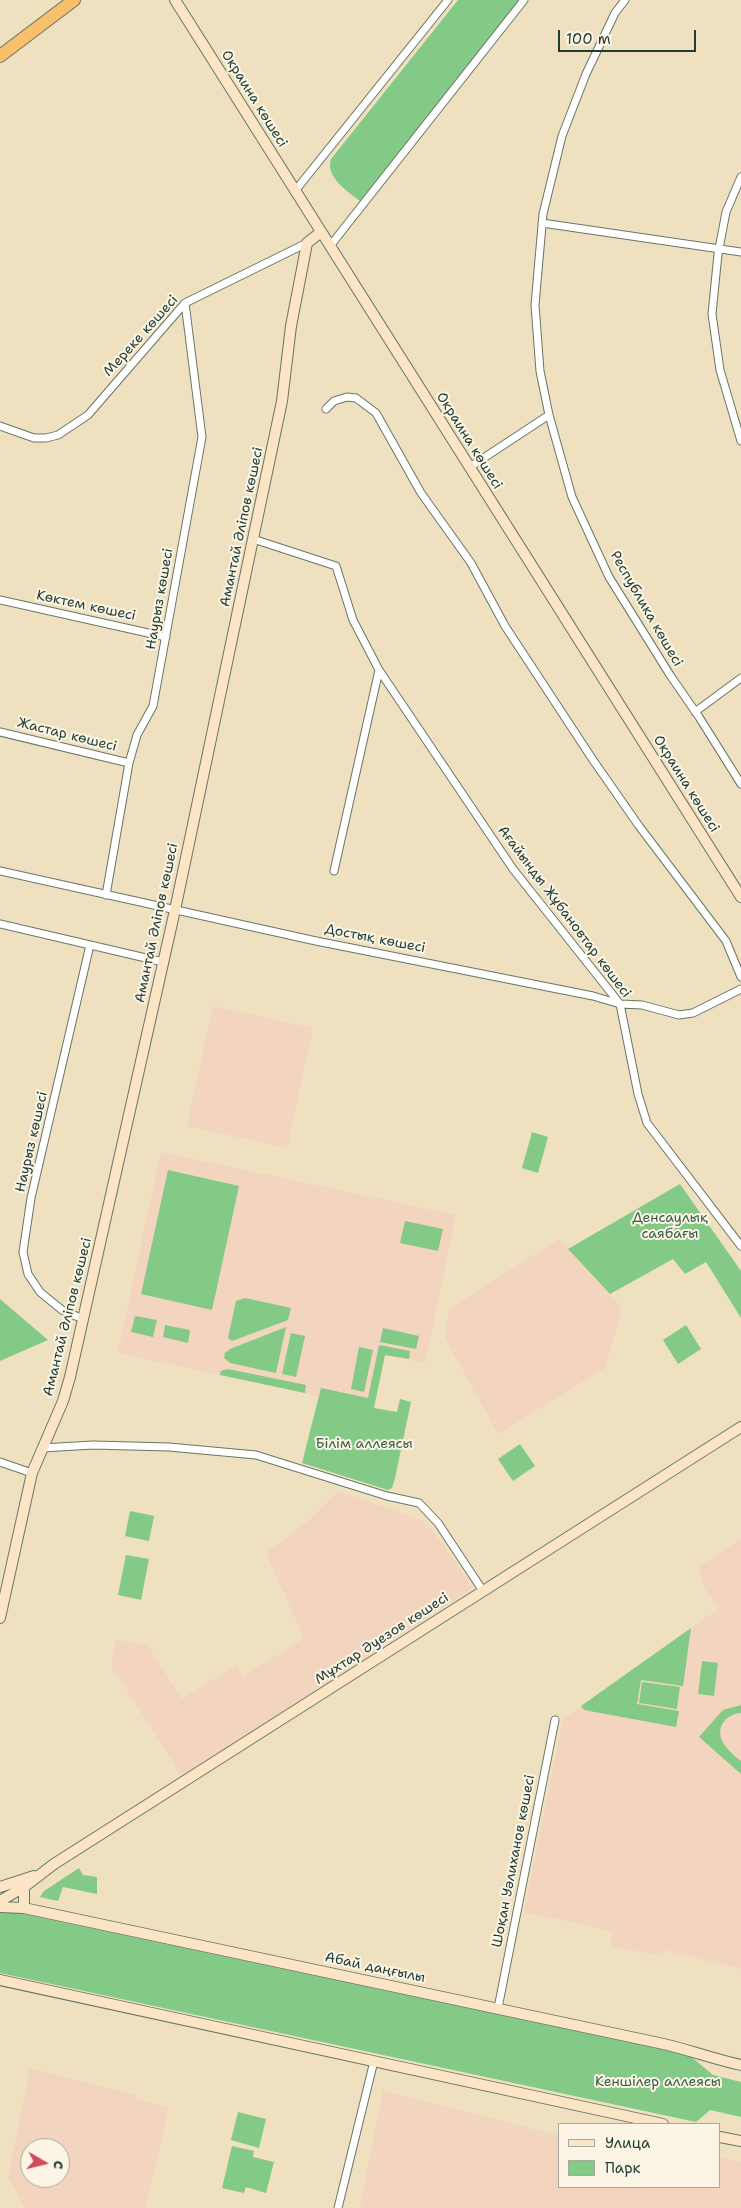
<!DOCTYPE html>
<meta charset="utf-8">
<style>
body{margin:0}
#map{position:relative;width:741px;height:2208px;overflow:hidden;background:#efe0c0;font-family:"Shantell Sans",sans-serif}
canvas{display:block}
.legend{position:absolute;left:558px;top:2123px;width:162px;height:65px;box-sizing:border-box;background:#fcf5e5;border:1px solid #a4ab9e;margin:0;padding:6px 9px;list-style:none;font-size:15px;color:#1f3d34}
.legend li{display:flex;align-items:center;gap:10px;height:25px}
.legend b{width:25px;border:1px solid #a4ab9e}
.north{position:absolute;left:20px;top:2138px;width:50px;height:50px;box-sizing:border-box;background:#fcf5e5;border:1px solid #a4ab9e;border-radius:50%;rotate:98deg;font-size:14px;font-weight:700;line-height:20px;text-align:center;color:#1f3d34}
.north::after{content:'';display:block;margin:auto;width:18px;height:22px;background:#d1495b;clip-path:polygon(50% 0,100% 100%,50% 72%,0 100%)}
.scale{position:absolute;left:558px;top:30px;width:138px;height:22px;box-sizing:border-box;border:2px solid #1f3d34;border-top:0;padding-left:6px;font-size:15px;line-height:18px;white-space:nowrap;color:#1f3d34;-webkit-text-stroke:4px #fcf5e5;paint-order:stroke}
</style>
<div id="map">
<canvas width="741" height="2208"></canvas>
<ul class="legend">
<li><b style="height:6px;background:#fce5c4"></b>Улица</li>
<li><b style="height:14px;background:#82ca86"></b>Парк</li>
</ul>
<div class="north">С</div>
<div class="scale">100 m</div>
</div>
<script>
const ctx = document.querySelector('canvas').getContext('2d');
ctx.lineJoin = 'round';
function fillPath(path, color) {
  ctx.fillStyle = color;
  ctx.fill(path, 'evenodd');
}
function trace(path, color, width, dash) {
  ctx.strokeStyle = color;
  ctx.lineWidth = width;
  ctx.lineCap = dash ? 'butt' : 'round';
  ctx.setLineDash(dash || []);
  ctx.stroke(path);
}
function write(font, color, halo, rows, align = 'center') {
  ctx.font = font + ' "Shantell Sans",sans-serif';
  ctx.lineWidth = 4;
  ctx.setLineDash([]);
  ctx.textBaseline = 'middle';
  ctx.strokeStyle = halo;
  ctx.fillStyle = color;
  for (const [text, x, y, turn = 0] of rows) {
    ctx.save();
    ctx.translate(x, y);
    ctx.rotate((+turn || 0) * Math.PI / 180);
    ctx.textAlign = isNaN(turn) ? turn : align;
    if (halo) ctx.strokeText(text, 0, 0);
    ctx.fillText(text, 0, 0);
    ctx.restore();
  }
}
fillPath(new Path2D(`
 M 213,1006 L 313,1028 L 287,1148 L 187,1126 Z
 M 161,1152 L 456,1215 L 425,1363 L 385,1355 L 374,1408 L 118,1353 Z
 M 559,1239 L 619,1304 L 621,1313 L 605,1368 L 498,1434 L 445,1338 L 449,1309 Z
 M 338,1491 L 421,1520 L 439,1539 L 473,1588 L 181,1778 L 171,1758 L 111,1666 L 116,1640 L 147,1644 L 182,1699 L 236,1665 L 244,1676 L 304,1638 L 266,1553 L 307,1522 Z
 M 741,1539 L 741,1969 L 664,1950 L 662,1956 L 610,1946 L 613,1931 L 524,1912 L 563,1719 L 718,1609 L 704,1587 L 698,1567 Z
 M 30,2068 L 136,2095 L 136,2098 L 169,2108 L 145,2208 L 25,2208 L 8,2177 ZM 30,2148 L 60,2148 L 60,2178 L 30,2178 Z
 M 383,2091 L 560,2136 L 560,2187 L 720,2187 L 720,2157 L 741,2162 L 741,2208 L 360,2208 Z`), '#f3d4bf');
fillPath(new Path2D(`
 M 458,0 L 521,0 L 360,201 C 347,191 325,177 331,159 Z
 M 532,1132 L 548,1137 L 538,1173 L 522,1168 Z
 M 168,1170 L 239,1186 L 212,1310 L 141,1294 Z
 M 680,1184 L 741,1271 L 741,1318 L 706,1262 L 685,1274 L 673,1259 L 610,1294 L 568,1249 Z
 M 405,1221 L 443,1229 L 438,1251 L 400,1243 Z
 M 245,1298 L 291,1308 L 288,1320 L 232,1341 L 228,1338 L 236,1301 Z
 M 0,1299 L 48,1340 L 0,1361 Z
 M 135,1316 L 157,1320 L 153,1337 L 131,1332 Z
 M 165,1325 L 190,1330 L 188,1343 L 163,1337 Z
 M 686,1325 L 701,1349 L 678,1364 L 663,1340 Z
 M 286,1327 L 276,1373 L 230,1363 L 224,1358 L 225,1353 L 230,1349 Z
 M 383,1328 L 419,1336 L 416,1349 L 380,1342 Z
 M 291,1333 L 305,1336 L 296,1377 L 282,1374 Z
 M 379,1345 L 410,1351 L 409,1359 L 385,1355 L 374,1408 L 397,1412 L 400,1399 L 411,1402 L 395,1478 L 392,1488 L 388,1490 L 302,1463 L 321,1388 L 368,1398 Z
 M 359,1347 L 373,1350 L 364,1392 L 351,1389 Z
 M 228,1369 L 306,1385 L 305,1393 L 220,1375 L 221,1371 Z
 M 520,1444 L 535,1466 L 513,1481 L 498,1459 Z
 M 130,1511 L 154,1516 L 149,1541 L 125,1536 Z
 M 126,1555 L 149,1559 L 141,1600 L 118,1595 Z
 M 691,1628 L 683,1686 L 641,1680 L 637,1704 L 679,1711 L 676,1727 L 584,1710 L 581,1706 Z
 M 702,1661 L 718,1663 L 714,1696 L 698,1694 Z
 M 642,1682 L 680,1687 L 677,1709 L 639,1703 Z
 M 741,1705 L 741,1713 C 725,1714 714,1729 724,1744 C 728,1750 735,1757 741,1761 L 741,1774 L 699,1737 L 723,1710 Z
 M 79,1868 L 83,1875 L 97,1877 L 97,1894 L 63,1887 L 58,1901 L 40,1897 L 44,1891 Z
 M 0,1909 L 689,2055 L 713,2075 L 741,2082 L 741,2117 L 710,2110 L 696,2122 L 0,1973 Z
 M 238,2112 L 266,2119 L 259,2148 L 231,2140 Z
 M 232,2146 L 254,2151 L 253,2157 L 274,2162 L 266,2193 L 246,2187 L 244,2193 L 222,2188 Z`), '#82ca86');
const street = new Path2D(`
 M 625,0 L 615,13 L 586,74 L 562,136 L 543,214 L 535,305 L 540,371 L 549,415 L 572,497 L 609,577 L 670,675 L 699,717 L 741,784
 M 741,177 L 726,212 L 718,254 L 712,314 L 720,370 L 741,441
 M 295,191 L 448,0
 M 542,223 L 741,252
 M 330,246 L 524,0
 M 326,409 L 334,401 L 347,397 L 356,398 L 376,413 L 421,493 L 471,563 L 505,626 L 593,760 L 639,826 L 726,941 L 741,977
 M 0,426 L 34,438 L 46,438 L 58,435 L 88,415 L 185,303 L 307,243
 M 470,467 L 549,415
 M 253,539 L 336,566 L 353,620 L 379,670 L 513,869 L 620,1004 L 638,1094 L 647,1123 L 741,1246
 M 0,600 L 166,637
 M 695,712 L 741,678
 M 0,732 L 129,763
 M 0,871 L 316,941 L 593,996 L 620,1004 L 642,1005 L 679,1015 L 693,1013 L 741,989
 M 334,871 L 379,670
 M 106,895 L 129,763 L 137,735 L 153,706 L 202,437 L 185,303
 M 0,924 L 163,962
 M 83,1319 L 62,1310 L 40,1292 L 28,1274 L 23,1252 L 31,1198 L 90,945
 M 42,1448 L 93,1445 L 169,1447 L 256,1455 L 387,1496 L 419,1503 L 438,1523 L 483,1591
 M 0,1462 L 32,1473
 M 498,2008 L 555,1720
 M 338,2208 L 374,2061`);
const secondary = new Path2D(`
 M 175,0 L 741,897
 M 0,1618 L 32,1473 L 63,1401 L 70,1377 L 175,910 L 282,401 L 291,326 L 307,243 L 321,232
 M 0,1887 L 34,1876
 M 24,1887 L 24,1908
 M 0,1901 L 24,1887 L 54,1864 L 741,1427
 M 0,1907 L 24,1908 L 659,2043 C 687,2049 713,2059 741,2065
 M 0,1980 L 663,2124
 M 720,2137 L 741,2141`);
const highway = new Path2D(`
 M 0,56 L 74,0`);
trace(street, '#687665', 9);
trace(secondary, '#687665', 12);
trace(highway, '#687665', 14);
trace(street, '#fff', 7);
trace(secondary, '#fce5c4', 10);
trace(highway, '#f8bf6c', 12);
write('14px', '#1f3d34', '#fcf5e5', [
 ["Окраина көшесі",254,99,58],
 ["Мереке көшесі",141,336,-48],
 ["Окраина көшесі",469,441,58],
 ["Амантай Әліпов көшесі",242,527,-78],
 ["Наурыз көшесі",160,599,-80],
 ["Көктем көшесі",86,606,12],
 ["Республика көшесі",646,609,60],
 ["Жастар көшесі",67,735,14],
 ["Окраина көшесі",686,784,58],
 ["Ағайынды Жұбановтар көшесі",564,912,53],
 ["Амантай Әліпов көшесі",157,923,-78],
 ["Достық көшесі",375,939,11],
 ["Наурыз көшесі",32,1142,-77],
 ["Амантай Әліпов көшесі",68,1317,-76],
 ["Мұхтар Әуезов көшесі",382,1639,-33],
 ["Шоқан Уәлиханов көшесі",514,1861,-79],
 ["Абай даңғылы",375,1968,12]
]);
write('14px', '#386048', '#fcf5e5', [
 ["Денсаулық",670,1218],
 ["саябағы",670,1234],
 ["Білім аллеясы",364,1444],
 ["Кеншілер аллеясы",658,2082]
]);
</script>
